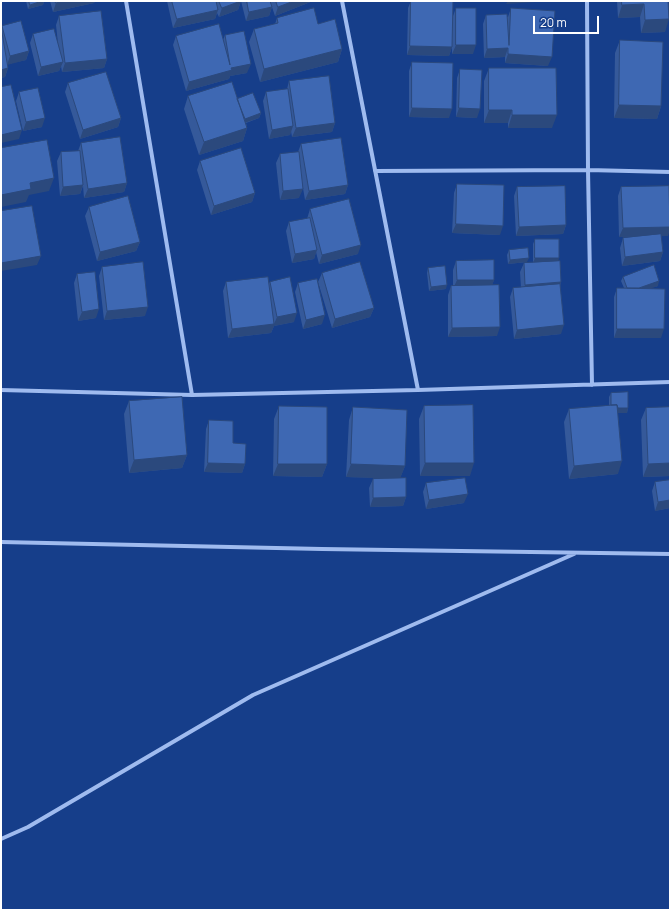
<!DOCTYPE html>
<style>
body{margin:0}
#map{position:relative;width:671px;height:911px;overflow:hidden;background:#163e8a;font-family:Manrope,sans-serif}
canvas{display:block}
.frame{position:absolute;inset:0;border:2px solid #fff;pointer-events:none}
.scale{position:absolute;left:533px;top:16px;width:66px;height:18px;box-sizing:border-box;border:2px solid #fff;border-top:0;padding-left:5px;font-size:12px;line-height:14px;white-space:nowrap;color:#fff;-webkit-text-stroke:3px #163e8a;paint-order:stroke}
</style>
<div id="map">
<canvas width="671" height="911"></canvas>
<div class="frame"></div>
<div class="scale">20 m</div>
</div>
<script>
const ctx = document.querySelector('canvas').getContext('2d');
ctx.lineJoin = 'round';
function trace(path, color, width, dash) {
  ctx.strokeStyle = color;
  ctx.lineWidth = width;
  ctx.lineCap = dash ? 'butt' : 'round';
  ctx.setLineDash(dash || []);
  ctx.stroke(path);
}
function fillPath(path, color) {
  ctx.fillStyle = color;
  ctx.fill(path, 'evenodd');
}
trace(new Path2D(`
 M 126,1 L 192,395
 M 342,1 L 418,390
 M 587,1 L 588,170 L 592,385
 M 375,171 L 588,170 L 670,172
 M 1,390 L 192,395 L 418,390 L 670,382
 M 1,542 L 322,549 L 670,554
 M 1,839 L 28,827 L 253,695 L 574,554`), '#9fbbef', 4);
fillPath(new Path2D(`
 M 26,1 L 44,1 L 43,5 L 28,9 Z
 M 50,1 L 95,1 L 94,3 L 53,12 Z
 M 167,1 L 241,1 L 238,10 L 219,17 L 217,13 L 215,19 L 173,28 Z
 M 241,1 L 313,1 L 275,16 L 272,7 L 269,16 L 246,21 Z
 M 411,1 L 453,1 L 453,16 L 456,8 L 473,54 L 452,54 L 452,47 L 449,56 L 407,55 L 408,8 Z
 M 617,1 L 668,1 L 665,32 L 641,33 L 640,17 L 618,18 Z
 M 511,8 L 548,66 L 505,63 L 505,57 L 484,58 L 483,24 L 486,15 L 508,17 Z
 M 59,16 L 107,59 L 104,68 L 62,72 L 61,66 L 59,71 L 38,76 L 30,43 L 33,34 L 58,44 L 56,25 Z
 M 277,18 L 318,24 L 342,49 L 338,62 L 260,82 L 249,42 L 254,29 L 275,24 Z
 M 2,26 L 29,51 L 26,60 L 8,64 L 8,68 L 5,77 L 1,78 L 1,27 L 1,28 Z
 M 225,35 L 247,73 L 230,76 L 229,79 L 186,91 L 173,45 L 176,36 L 223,40 Z
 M 620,40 L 661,106 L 657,119 L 614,118 L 615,53 Z
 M 412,62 L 449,118 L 409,117 L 409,71 Z
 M 489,68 L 552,128 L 508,128 L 508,123 L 484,123 L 484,81 Z
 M 460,69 L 477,118 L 456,117 L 457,78 Z
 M 289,81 L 335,123 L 332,132 L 292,137 L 291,131 L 290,135 L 269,139 L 263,101 L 266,92 L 287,89 Z
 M 68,83 L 121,118 L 118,127 L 80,139 L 65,92 Z
 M 19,92 L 42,127 L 23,131 L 16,101 Z
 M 188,96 L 237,99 L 261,113 L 259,118 L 246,123 L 247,128 L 243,141 L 199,155 L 184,109 Z
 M 81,143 L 127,183 L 124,192 L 84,198 L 83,186 L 80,194 L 60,196 L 57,161 L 61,152 L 78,151 Z
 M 301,144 L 348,185 L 345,194 L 305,200 L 300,170 L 299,198 L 280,200 L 276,163 L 280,154 L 298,152 Z
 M 200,161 L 255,193 L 252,202 L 211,215 L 197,170 Z
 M 457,184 L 500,235 L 452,233 L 454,193 Z
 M 517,187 L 566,225 L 563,234 L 516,236 L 514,196 Z
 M 621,187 L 668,236 L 661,236 L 663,252 L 660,261 L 622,266 L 620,248 L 623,238 L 639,237 L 619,237 L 618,196 Z
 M 89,207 L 140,242 L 136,251 L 97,261 L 85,216 Z
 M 310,209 L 358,254 L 319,264 L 316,252 L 314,259 L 292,263 L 286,231 L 289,222 L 307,219 Z
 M 535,239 L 558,261 L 561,282 L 560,286 L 561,334 L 514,339 L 510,297 L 513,288 L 521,288 L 520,272 L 524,263 L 533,263 L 533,244 Z
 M 509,250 L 527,262 L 508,264 L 507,255 Z
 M 456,261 L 494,280 L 492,285 L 497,336 L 448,337 L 448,295 L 451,286 L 453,286 L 453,270 Z
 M 102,267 L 145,316 L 104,320 L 99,276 Z
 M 428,268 L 446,289 L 429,291 L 427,273 Z
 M 322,273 L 374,308 L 370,317 L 332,328 L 318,282 Z
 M 77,274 L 96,318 L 78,321 L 74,283 Z
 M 623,277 L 658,286 L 650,288 L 661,338 L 614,338 L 614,297 L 617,288 L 624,288 L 621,281 Z
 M 226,282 L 269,283 L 270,282 L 294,322 L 274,326 L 271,333 L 228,338 L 223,291 Z
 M 298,283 L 322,324 L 303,329 L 295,292 Z
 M 611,393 L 628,408 L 627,413 L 618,413 L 618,474 L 569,479 L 564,422 L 569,409 L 609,406 L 609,397 Z
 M 129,401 L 187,455 L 182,468 L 129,473 L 124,414 Z
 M 279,406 L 327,464 L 322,477 L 273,476 L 274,419 Z
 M 424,406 L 470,476 L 420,476 L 419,419 Z
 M 353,407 L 405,466 L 400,478 L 406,497 L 403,506 L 370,507 L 369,488 L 373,479 L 384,478 L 346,477 L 349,420 Z
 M 670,407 L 670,476 L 643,477 L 641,420 L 646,408 Z
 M 209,420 L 233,443 L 245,464 L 242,473 L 204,472 L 206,429 Z
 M 670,480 L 670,508 L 655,511 L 652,491 L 655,482 Z
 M 426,483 L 464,503 L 426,509 L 423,492 Z`), '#35599a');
fillPath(new Path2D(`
 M 42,1 L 44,1 L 43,5 L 28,9 L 30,5 Z
 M 64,1 L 95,1 L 94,3 L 53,12 L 56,3 Z
 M 241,1 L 238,10 L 219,17 L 222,8 Z
 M 294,1 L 313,1 L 275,16 L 278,7 Z
 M 508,1 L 551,1 L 506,4 Z
 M 644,4 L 640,17 L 618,18 L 622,5 Z
 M 272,7 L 269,16 L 246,21 L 249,12 Z
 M 218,10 L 215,19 L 173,28 L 177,19 Z
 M 669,19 L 665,32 L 641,33 L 645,20 Z
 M 456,45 L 476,45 L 473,54 L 452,54 Z
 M 410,46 L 452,47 L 449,56 L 407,55 Z
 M 508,48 L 505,57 L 484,58 L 487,49 Z
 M 342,49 L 338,62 L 260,82 L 264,69 Z
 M 29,51 L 26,60 L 7,65 L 10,56 Z
 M 508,54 L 552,57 L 548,66 L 505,63 Z
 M 107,59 L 104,68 L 62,72 L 65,63 Z
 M 63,62 L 59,71 L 38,76 L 41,67 Z
 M 251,64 L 247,73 L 230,76 L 229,79 L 186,91 L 189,82 L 231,68 Z
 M 8,68 L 5,77 L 1,78 L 1,70 Z
 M 619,105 L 661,106 L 657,119 L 614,118 Z
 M 412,108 L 452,109 L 449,118 L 409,117 Z
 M 459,108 L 480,109 L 477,118 L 456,117 Z
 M 489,110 L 512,110 L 508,123 L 484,123 Z
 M 261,113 L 259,118 L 244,123 L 245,119 Z
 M 512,115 L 557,115 L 552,128 L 508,128 Z
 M 45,118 L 42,127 L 23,131 L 26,122 Z
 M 121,118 L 118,127 L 80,139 L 83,130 Z
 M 335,123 L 332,132 L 292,137 L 296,128 Z
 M 293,126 L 290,135 L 269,139 L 272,130 Z
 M 247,128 L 243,141 L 199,155 L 204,142 Z
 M 22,130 L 19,139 L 1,143 L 1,135 Z
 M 54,178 L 49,191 L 29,195 L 26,202 L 1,207 L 1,195 L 30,183 Z
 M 127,183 L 124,192 L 84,198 L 88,189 Z
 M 83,185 L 80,194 L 60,196 L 63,187 Z
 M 348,185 L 345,194 L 305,200 L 309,191 Z
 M 303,189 L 299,198 L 280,200 L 283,191 Z
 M 255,193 L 252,202 L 211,215 L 214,206 Z
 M 456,224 L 503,226 L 500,235 L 452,233 Z
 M 566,225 L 563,234 L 516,236 L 519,227 Z
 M 670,227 L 670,230 L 668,236 L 619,237 L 623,228 Z
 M 140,242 L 136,251 L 97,261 L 100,252 Z
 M 361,245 L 358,254 L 319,264 L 322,255 Z
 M 317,250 L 314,259 L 292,263 L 295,254 Z
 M 663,252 L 660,261 L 622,266 L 625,257 Z
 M 41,256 L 37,265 L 1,271 L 1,263 Z
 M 529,258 L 527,262 L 508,264 L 510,260 Z
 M 535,258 L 559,258 L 558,263 L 533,263 Z
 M 457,280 L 494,280 L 491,289 L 453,289 Z
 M 659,281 L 658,286 L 627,297 L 628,292 Z
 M 561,282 L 558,291 L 522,294 L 525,285 Z
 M 447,285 L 446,289 L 429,291 L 431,287 Z
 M 148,307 L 145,316 L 104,320 L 107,311 Z
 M 374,308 L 370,317 L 332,328 L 335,319 Z
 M 99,309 L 96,318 L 78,321 L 82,312 Z
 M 297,313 L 294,322 L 274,326 L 271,333 L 228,338 L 232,329 L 274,324 L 277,317 Z
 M 325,315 L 322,324 L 303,329 L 306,320 Z
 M 564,325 L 561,334 L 514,339 L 517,330 Z
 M 500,327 L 497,336 L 448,337 L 452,328 Z
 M 617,329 L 664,329 L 661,338 L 614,338 Z
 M 611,408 L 628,408 L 627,413 L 609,413 Z
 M 187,455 L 182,468 L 129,473 L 134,460 Z
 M 622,461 L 618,474 L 569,479 L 574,466 Z
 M 208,463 L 245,464 L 242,473 L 204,472 Z
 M 425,463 L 474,463 L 470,476 L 420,476 Z
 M 670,463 L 670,476 L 643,477 L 648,464 Z
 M 278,464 L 327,464 L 322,477 L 273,476 Z
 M 351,464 L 405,466 L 400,479 L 346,477 Z
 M 468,494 L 464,503 L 426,509 L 429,500 Z
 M 406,497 L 403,506 L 370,507 L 373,498 Z
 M 670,500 L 670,508 L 655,511 L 658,502 Z`), '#2b497d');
const building = new Path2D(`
 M 29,1 L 42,1 L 30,5 Z
 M 55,1 L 64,1 L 56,3 Z
 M 172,1 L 216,1 L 218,10 L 177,19 Z
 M 219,1 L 241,1 L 222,8 Z
 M 247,1 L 270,1 L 272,7 L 249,12 Z
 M 276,1 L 294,1 L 278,7 Z
 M 411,1 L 453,1 L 452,47 L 410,46 Z
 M 622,1 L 668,1 L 669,19 L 645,20 L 644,4 L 622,5 Z
 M 314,8 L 318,24 L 335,19 L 342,49 L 264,69 L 254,29 L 278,23 L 277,18 Z
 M 456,8 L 476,8 L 476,45 L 456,45 Z
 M 511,8 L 555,11 L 552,57 L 508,54 L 508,48 L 487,49 L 486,15 L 507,14 L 509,45 Z
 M 101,11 L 107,59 L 65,63 L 59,16 Z
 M 21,21 L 29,51 L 10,56 L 2,26 Z
 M 219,24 L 230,65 L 225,35 L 244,31 L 251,64 L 231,68 L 232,70 L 189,82 L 176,36 Z
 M 1,27 L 8,68 L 1,70 Z
 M 54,29 L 63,62 L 41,67 L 33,34 Z
 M 620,40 L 663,42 L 661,106 L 619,105 Z
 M 412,62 L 453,63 L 452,109 L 412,108 Z
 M 489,68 L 556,68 L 557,115 L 512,115 L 512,110 L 489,110 Z
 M 460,69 L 482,70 L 480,109 L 459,108 Z
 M 106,72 L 121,118 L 83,130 L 68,83 Z
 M 329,76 L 335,123 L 296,128 L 289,81 Z
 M 232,82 L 247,128 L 204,142 L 188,96 Z
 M 11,85 L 22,130 L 1,135 L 1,87 Z
 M 38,88 L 45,118 L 26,122 L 19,92 Z
 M 288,89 L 293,126 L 272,130 L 266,92 Z
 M 253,93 L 261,113 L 245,119 L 237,99 Z
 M 120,137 L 127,183 L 88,189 L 81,143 Z
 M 341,138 L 348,185 L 309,191 L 301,144 Z
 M 47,140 L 54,178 L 30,183 L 31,189 L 1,195 L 1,148 Z
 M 241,148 L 255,193 L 214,206 L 200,161 Z
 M 80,151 L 83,185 L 63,187 L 61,152 Z
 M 299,152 L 303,189 L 283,191 L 280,154 Z
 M 457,184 L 504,185 L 503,226 L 456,224 Z
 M 565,186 L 566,225 L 519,227 L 517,187 Z
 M 669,186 L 670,227 L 623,228 L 621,187 Z
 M 128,196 L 140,242 L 100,252 L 89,207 Z
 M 349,199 L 361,245 L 322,255 L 310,209 Z
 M 32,206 L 41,256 L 1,263 L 1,211 Z
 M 310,218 L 317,250 L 295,254 L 289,222 Z
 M 661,234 L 663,252 L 625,257 L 623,238 Z
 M 535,239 L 559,239 L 559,258 L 535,258 Z
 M 528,248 L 529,258 L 510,260 L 509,250 Z
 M 494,260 L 494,280 L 457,280 L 456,261 Z
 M 560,261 L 561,282 L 525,285 L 524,263 Z
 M 143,262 L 148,307 L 107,311 L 102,267 Z
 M 360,262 L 374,308 L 335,319 L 322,273 Z
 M 654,265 L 659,281 L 639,288 L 627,288 L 623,277 Z
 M 445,266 L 447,285 L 431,287 L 428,268 Z
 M 95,272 L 99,309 L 82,312 L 77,274 Z
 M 268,277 L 274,324 L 232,329 L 226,282 Z
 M 290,277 L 297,313 L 277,317 L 270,282 Z
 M 317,279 L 325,315 L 306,320 L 298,283 Z
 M 560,284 L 564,325 L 517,330 L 513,288 Z
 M 499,285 L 500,327 L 452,328 L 451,286 Z
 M 617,288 L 665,289 L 664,329 L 617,329 Z
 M 628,392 L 628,408 L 618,408 L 617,405 L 611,405 L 611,393 Z
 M 182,397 L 187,455 L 134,460 L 129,401 Z
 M 473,405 L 474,463 L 425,463 L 424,406 Z
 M 617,405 L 622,461 L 574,466 L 569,409 Z
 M 279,406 L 327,407 L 327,464 L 278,464 Z
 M 353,407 L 407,410 L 405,466 L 351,464 Z
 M 670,407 L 670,463 L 648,464 L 646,408 Z
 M 209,420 L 233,421 L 233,443 L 246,444 L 245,464 L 208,463 Z
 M 406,478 L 406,497 L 373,498 L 373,479 Z
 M 465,478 L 468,494 L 429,500 L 426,483 Z
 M 670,480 L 670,500 L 658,502 L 655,482 Z`);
fillPath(building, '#3e68b3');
trace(building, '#2b497d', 1);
</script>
